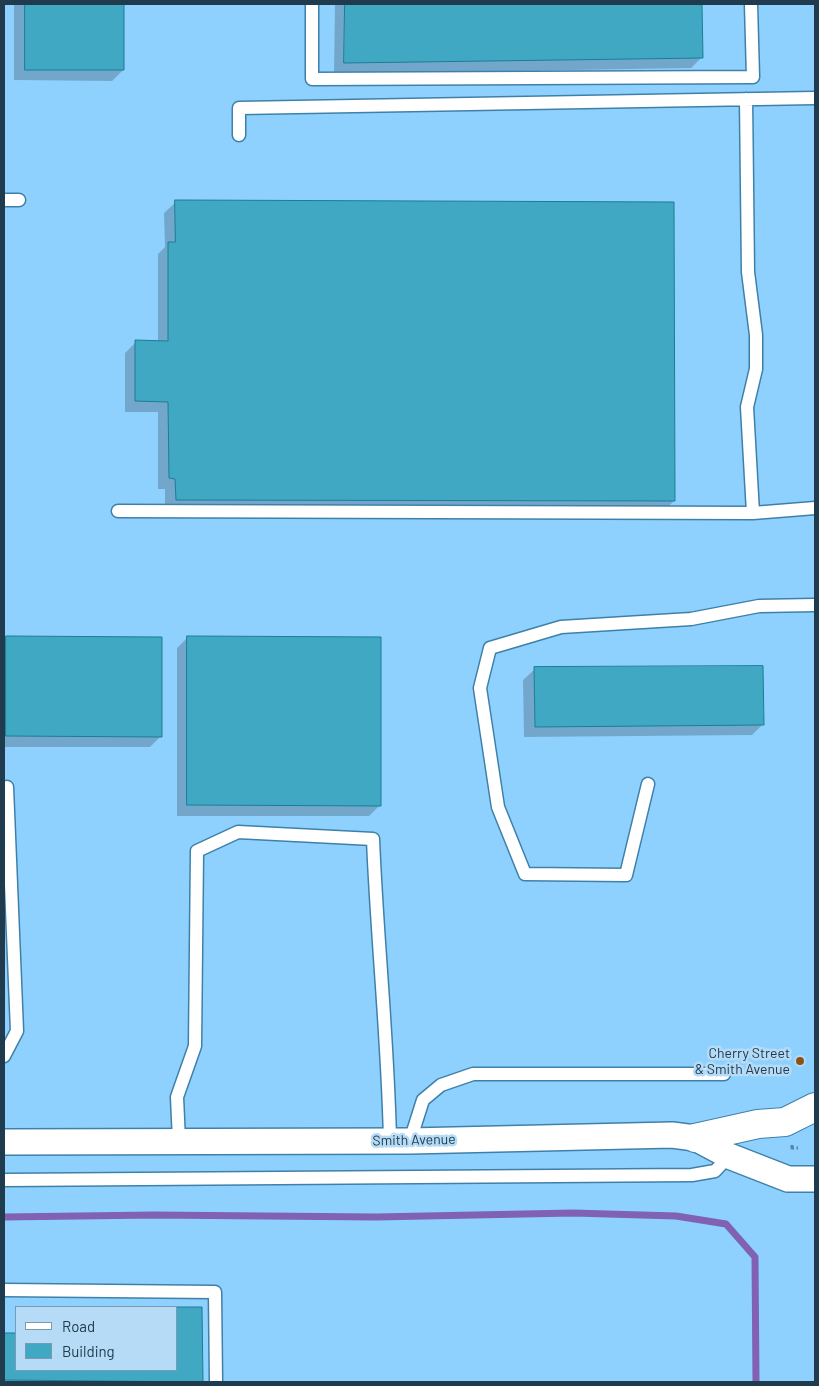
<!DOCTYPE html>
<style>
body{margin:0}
#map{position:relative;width:819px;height:1386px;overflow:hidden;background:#8fd1fe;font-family:Barlow,sans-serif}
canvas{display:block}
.frame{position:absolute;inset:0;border:5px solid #203b4d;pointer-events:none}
.legend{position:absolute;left:15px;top:1306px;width:162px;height:65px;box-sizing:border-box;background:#b5dbf6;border:1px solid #799bb2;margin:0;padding:6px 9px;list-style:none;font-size:15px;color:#203b4d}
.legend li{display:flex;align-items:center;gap:10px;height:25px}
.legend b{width:25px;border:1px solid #799bb2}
</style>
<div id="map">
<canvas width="819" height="1386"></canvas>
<div class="frame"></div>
<ul class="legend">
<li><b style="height:6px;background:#fff"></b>Road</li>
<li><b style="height:14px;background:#41a8c4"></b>Building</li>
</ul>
</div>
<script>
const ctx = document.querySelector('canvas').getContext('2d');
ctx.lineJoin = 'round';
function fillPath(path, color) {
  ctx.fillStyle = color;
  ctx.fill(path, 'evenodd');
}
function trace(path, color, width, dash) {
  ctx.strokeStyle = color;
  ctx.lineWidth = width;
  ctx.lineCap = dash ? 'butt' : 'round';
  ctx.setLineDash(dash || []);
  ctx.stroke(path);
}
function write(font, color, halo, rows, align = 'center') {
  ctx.font = font + ' Barlow,sans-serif';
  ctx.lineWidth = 5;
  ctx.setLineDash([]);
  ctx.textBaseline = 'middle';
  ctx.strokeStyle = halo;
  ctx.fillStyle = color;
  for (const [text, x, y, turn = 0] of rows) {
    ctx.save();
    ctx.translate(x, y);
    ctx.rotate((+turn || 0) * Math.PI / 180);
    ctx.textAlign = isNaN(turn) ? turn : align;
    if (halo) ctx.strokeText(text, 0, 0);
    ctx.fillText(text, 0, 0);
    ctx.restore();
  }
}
fillPath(new Path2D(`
 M 14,4 L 123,4 L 123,70 L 112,81 L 14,80 Z
 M 335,4 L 701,4 L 702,57 L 691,68 L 334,74 Z
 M 176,202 L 674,501 L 662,512 L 165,510 L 165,489 L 158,489 L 158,412 L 125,412 L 125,353 L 136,342 L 158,342 L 158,254 L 165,247 L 164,213 Z
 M 7,637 L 161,736 L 150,747 L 4,747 L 4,640 Z
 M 188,637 L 380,805 L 369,816 L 177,816 L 177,648 Z
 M 535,669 L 763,724 L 752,735 L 524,737 L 523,680 Z
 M 201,1308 L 202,1382 L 4,1382 L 4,1334 L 16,1334 L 16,1370 L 176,1370 Z`), '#0003');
trace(new Path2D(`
 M 4,1217 L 154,1215 L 376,1217 L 573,1213 L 676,1216 L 726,1224 L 755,1257 L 756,1382`), '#8061b4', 7);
const building = new Path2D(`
 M 25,4 L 124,4 L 124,70 L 25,70 Z
 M 345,4 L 702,4 L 703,58 L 344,63 Z
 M 175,200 L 674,202 L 675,501 L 176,500 L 175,479 L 169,478 L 168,402 L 135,401 L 135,340 L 168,341 L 168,242 L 175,242 Z
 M 6,636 L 162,637 L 162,737 L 6,736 Z
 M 187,636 L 381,637 L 381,806 L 187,805 Z
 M 763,666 L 764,725 L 535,727 L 534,667 Z
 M 135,1307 L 202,1307 L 203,1382 L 4,1380 L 4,1333 L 16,1333 L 16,1370 L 176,1370 L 176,1307 Z`);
fillPath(building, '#41a8c4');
trace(building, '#1a7d95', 1);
const lane = new Path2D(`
 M 312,4 L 312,79 L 753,77 L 751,4
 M 746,99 L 748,272 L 756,335 L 756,369 L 747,407 L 753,513 L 815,508
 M 239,135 L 239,108 L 815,98
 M 4,200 L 19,200
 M 118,511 L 753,513
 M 648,784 L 626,875 L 525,874 L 498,807 L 480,688 L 490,648 L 561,627 L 691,619 L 759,606 L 815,605
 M 4,1056 L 17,1031 L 7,787
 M 179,1141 L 177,1097 L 195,1046 L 197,851 L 238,832 L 373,839 C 377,939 388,1040 390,1141
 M 410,1141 L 423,1100 L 441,1085 L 473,1074 L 724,1074
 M 4,1180 L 692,1175 L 715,1171 L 729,1156
 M 4,1290 L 215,1292 L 216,1382`);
const street = new Path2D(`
 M 4,1142 L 410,1141 L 672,1135 L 695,1138 L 729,1156 L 788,1179 L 815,1179`);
const secondary = new Path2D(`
 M 695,1138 L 758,1124 L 785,1122 L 815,1107`);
trace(lane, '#3f80a9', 15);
trace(street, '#3f80a9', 28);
trace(secondary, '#3f80a9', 30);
trace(new Path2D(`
 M 792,1145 L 792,1148 L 798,1148`), '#5786a5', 3, [5, 2.5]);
trace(lane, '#fff', 12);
trace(street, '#fff', 25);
trace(secondary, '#fff', 28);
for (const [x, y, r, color] of [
 [800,1061,5,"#8e5114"]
]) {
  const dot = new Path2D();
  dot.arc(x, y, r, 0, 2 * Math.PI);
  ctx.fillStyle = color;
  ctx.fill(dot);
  trace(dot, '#b5dbf6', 2);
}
write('14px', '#203b4d', '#b5dbf6', [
 ["Cherry Street",790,1053],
 ["& Smith Avenue",790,1069]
], 'right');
write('14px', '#203b4d', '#b5dbf6', [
 ["Smith Avenue",414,1140,-1]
]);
</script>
